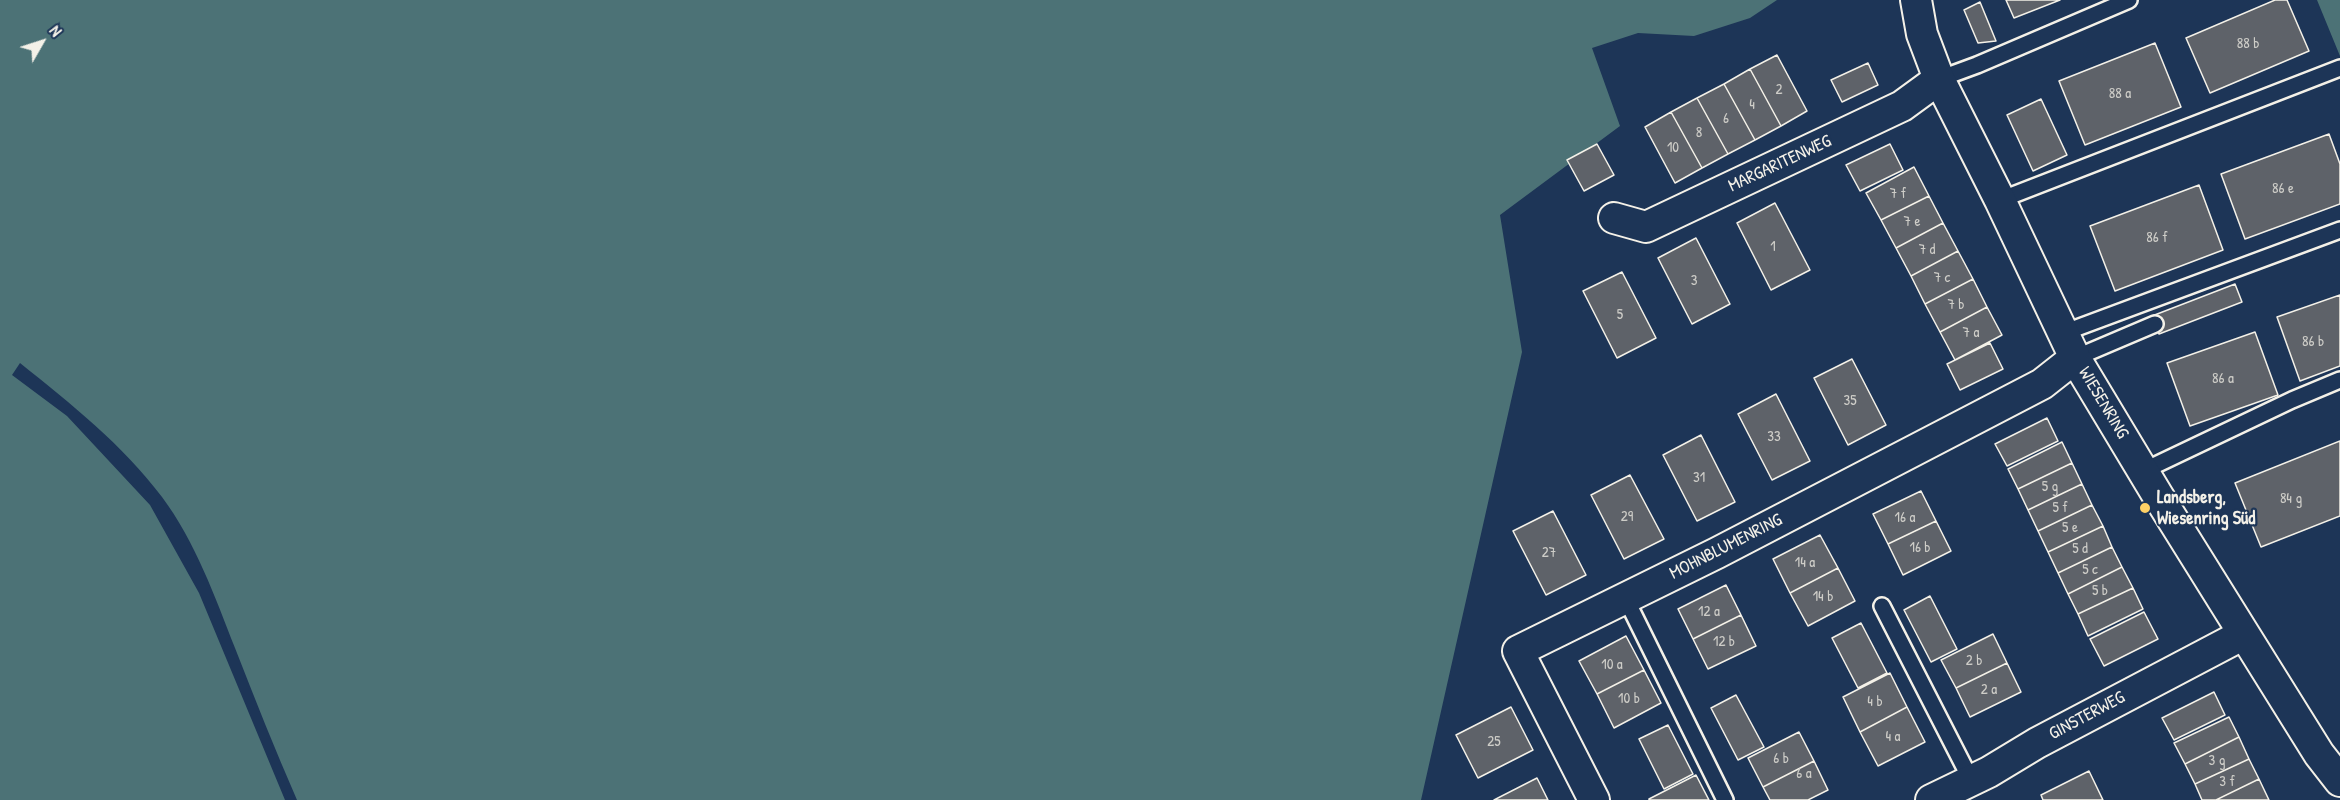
<!DOCTYPE html>
<meta charset="utf-8">
<style>
body{margin:0}
#map{position:relative;width:2340px;height:800px;overflow:hidden;background:#1d3557;font-family:"Patrick Hand",sans-serif}
canvas{display:block}
.north{position:absolute;left:12px;top:12px;width:60px;height:60px;-webkit-text-stroke:4px #1d3557;paint-order:stroke;rotate:51deg;font-size:16px;font-weight:700;line-height:24px;text-align:center;color:#f4f1e8}
.north::after{content:'';display:block;margin:auto;width:21px;height:27px;background:#f4f1e8;clip-path:polygon(50% 0,100% 100%,50% 72%,0 100%)}
</style>
<div id="map">
<canvas width="2340" height="800"></canvas>
<div class="north">N</div>
</div>
<script>
const ctx = document.querySelector('canvas').getContext('2d');
ctx.lineJoin = 'round';
function fillPath(path, color) {
  ctx.fillStyle = color;
  ctx.fill(path, 'evenodd');
}
function trace(path, color, width, dash) {
  ctx.strokeStyle = color;
  ctx.lineWidth = width;
  ctx.lineCap = dash ? 'butt' : 'round';
  ctx.setLineDash(dash || []);
  ctx.stroke(path);
}
function write(font, color, halo, rows, align = 'center') {
  ctx.font = font + ' "Patrick Hand",sans-serif';
  ctx.lineWidth = 4.5;
  ctx.setLineDash([]);
  ctx.textBaseline = 'middle';
  ctx.strokeStyle = halo;
  ctx.fillStyle = color;
  for (const [text, x, y, turn = 0] of rows) {
    ctx.save();
    ctx.translate(x, y);
    ctx.rotate((+turn || 0) * Math.PI / 180);
    ctx.textAlign = isNaN(turn) ? turn : align;
    if (halo) ctx.strokeText(text, 0, 0);
    ctx.fillText(text, 0, 0);
    ctx.restore();
  }
}
fillPath(new Path2D(`
 M 0,0 L 1777,0 L 1750,18 L 1694,36 L 1638,33 L 1592,48 L 1620,126 L 1500,215 L 1522,352 L 1421,800 L 297,800 C 275,750 255,699 235,648 C 215,597 195,541 162,497 C 122,444 71,404 20,363 L 12,375 L 67,416 L 150,505 L 199,593 L 285,800 L 0,800 Z
 M 2317,0 L 2340,0 L 2340,56 Z`), '#4c7276');
const building = new Path2D(`
 M 2006,0 L 2060,0 L 2014,18 Z
 M 2275,0 L 2287,0 L 2309,51 L 2210,93 L 2186,38 Z
 M 1980,2 L 1996,41 L 1978,43 L 1964,10 Z
 M 2155,43 L 2181,107 L 2085,145 L 2059,81 Z
 M 1777,55 L 1807,111 L 1781,126 L 1750,69 Z
 M 1868,63 L 1878,85 L 1842,102 L 1831,80 Z
 M 1750,69 L 1781,126 L 1755,140 L 1724,84 Z
 M 1724,84 L 1755,140 L 1728,154 L 1697,98 Z
 M 1697,98 L 1728,154 L 1702,168 L 1671,112 Z
 M 2041,99 L 2067,155 L 2033,171 L 2007,115 Z
 M 1671,112 L 1702,168 L 1675,183 L 1645,127 Z
 M 2329,134 L 2340,164 L 2340,204 L 2245,239 L 2221,174 Z
 M 1597,144 L 1614,175 L 1584,191 L 1567,160 Z
 M 1890,144 L 1903,170 L 1860,191 L 1846,165 Z
 M 1914,167 L 1929,196 L 1881,220 L 1866,193 Z
 M 2199,185 L 2223,250 L 2115,291 L 2090,226 Z
 M 1929,196 L 1943,223 L 1896,248 L 1881,220 Z
 M 1775,203 L 1810,270 L 1771,290 L 1737,223 Z
 M 1943,223 L 1958,251 L 1911,276 L 1896,248 Z
 M 1696,238 L 1730,304 L 1692,324 L 1658,258 Z
 M 1958,251 L 1973,279 L 1925,304 L 1911,276 Z
 M 1622,272 L 1656,338 L 1617,358 L 1583,291 Z
 M 1973,279 L 1987,307 L 1940,332 L 1925,304 Z
 M 2235,284 L 2242,302 L 2159,334 L 2152,316 Z
 M 2340,295 L 2340,366 L 2300,381 L 2277,317 Z
 M 1987,307 L 2002,335 L 1955,360 L 1940,332 Z
 M 2255,332 L 2278,395 L 2190,426 L 2167,363 Z
 M 1990,343 L 2003,369 L 1960,390 L 1947,364 Z
 M 1852,359 L 1886,425 L 1848,445 L 1814,378 Z
 M 1776,394 L 1810,461 L 1772,480 L 1738,414 Z
 M 2047,418 L 2058,441 L 2007,466 L 1995,444 Z
 M 1701,435 L 1735,502 L 1697,521 L 1663,455 Z
 M 2340,441 L 2340,516 L 2261,547 L 2235,483 Z
 M 2062,442 L 2072,463 L 2018,489 L 2008,469 Z
 M 2072,463 L 2082,484 L 2028,510 L 2018,489 Z
 M 1630,475 L 1664,539 L 1624,559 L 1591,495 Z
 M 2082,484 L 2092,505 L 2038,531 L 2028,510 Z
 M 1921,491 L 1936,521 L 1888,544 L 1873,514 Z
 M 2092,505 L 2103,526 L 2048,552 L 2038,531 Z
 M 1553,511 L 1586,575 L 1546,595 L 1513,531 Z
 M 1936,521 L 1951,551 L 1903,575 L 1888,544 Z
 M 2103,526 L 2112,547 L 2058,573 L 2048,552 Z
 M 1820,535 L 1838,568 L 1790,593 L 1773,559 Z
 M 2112,547 L 2122,567 L 2068,594 L 2058,573 Z
 M 2122,567 L 2133,588 L 2078,614 L 2068,594 Z
 M 1838,568 L 1855,601 L 1808,626 L 1790,593 Z
 M 1726,585 L 1741,615 L 1693,639 L 1678,609 Z
 M 2133,588 L 2143,609 L 2088,636 L 2078,614 Z
 M 1930,596 L 1957,649 L 1931,662 L 1904,610 Z
 M 2144,612 L 2158,639 L 2104,666 L 2090,639 Z
 M 1741,615 L 1756,646 L 1708,669 L 1693,639 Z
 M 1861,623 L 1887,673 L 1858,688 L 1832,638 Z
 M 1993,634 L 2007,663 L 1956,688 L 1941,660 Z
 M 1626,636 L 1644,670 L 1597,694 L 1579,661 Z
 M 2007,663 L 2021,692 L 1970,717 L 1956,688 Z
 M 1644,670 L 1661,703 L 1614,728 L 1597,694 Z
 M 1890,673 L 1907,707 L 1860,732 L 1843,697 Z
 M 2214,692 L 2225,715 L 2174,740 L 2162,718 Z
 M 1736,695 L 1764,747 L 1738,760 L 1711,708 Z
 M 1511,707 L 1533,750 L 1478,778 L 1456,735 Z
 M 1907,707 L 1925,742 L 1878,766 L 1860,732 Z
 M 2229,717 L 2239,737 L 2185,764 L 2174,743 Z
 M 1668,725 L 1693,774 L 1664,789 L 1639,739 Z
 M 1799,732 L 1814,761 L 1763,787 L 1748,758 Z
 M 2239,737 L 2249,759 L 2195,784 L 2185,764 Z
 M 2249,759 L 2259,779 L 2216,800 L 2202,800 L 2195,784 Z
 M 1814,761 L 1828,790 L 1808,800 L 1770,800 L 1763,787 Z
 M 2089,771 L 2103,800 L 2043,800 L 2041,795 Z
 M 1696,775 L 1709,800 L 1649,800 L 1649,799 Z
 M 1537,778 L 1548,800 L 1494,800 Z
 M 2259,779 L 2269,800 L 2216,800 Z`);
fillPath(building, '#5e6269');
trace(building, '#f4f1e8', 1.5);
const lane = new Path2D(`
 M 1939,79 L 1977,65 L 2129,0
 M 2000,200 L 2340,68
 M 2063,333 L 2340,230
 M 2075,358 L 2155,324
 M 2143,471 L 2292,400 L 2340,380
 M 1626,599 L 1725,800
 M 1882,606 L 1971,780`);
const street = new Path2D(`
 M 1916,0 L 1922,34 L 1939,79 L 2000,200 L 2075,358 L 2158,496 L 2319,754 L 2340,781
 M 1614,218 L 1646,227 L 1902,106 L 1939,79
 M 1594,800 L 1518,651 L 1717,553 L 2042,384 L 2075,358
 M 1931,800 L 1989,772 L 2037,743 L 2244,634`);
trace(lane, '#f4f1e8', 20);
trace(street, '#f4f1e8', 34);
trace(lane, '#1d3557', 15);
trace(street, '#1d3557', 30);
for (const [x, y, r, color] of [
 [2145,508,6,"#ffd166"]
]) {
  const dot = new Path2D();
  dot.arc(x, y, r, 0, 2 * Math.PI);
  ctx.fillStyle = color;
  ctx.fill(dot);
  trace(dot, '#1d3557', 2);
}
write('15px', '#cecdc8', null, [
 ["88 b",2248,44],
 ["2",1779,90],
 ["88 a",2120,94],
 ["4",1752,105],
 ["6",1726,119],
 ["8",1699,133],
 ["10",1673,148],
 ["86 e",2283,189],
 ["7 f",1898,194],
 ["7 e",1912,222],
 ["86 f",2157,238],
 ["1",1773,247],
 ["7 d",1927,250],
 ["7 c",1942,278],
 ["3",1694,281],
 ["7 b",1956,305],
 ["5",1620,315],
 ["7 a",1971,333],
 ["86 b",2313,342],
 ["86 a",2223,379],
 ["35",1850,401],
 ["33",1774,437],
 ["31",1699,478],
 ["5 g",2050,487],
 ["84 g",2291,499],
 ["5 f",2060,508],
 ["29",1627,517],
 ["16 a",1905,518],
 ["5 e",2070,528],
 ["16 b",1920,548],
 ["5 d",2080,549],
 ["27",1549,553],
 ["14 a",1805,563],
 ["5 c",2090,570],
 ["5 b",2100,591],
 ["14 b",1823,597],
 ["12 a",1709,612],
 ["12 b",1724,642],
 ["2 b",1974,661],
 ["10 a",1612,665],
 ["2 a",1989,690],
 ["10 b",1629,699],
 ["4 b",1875,702],
 ["4 a",1893,737],
 ["25",1494,742],
 ["6 b",1781,759],
 ["3 g",2217,761],
 ["6 a",1804,774],
 ["3 f",2227,782]
]);
write('18px', '#f4f1e8', '#1d3557', [
 ["MARGARITENWEG",1780,164,-25],
 ["WIESENRING",2103,403,59],
 ["MOHNBLUMENRING",1726,547,-27],
 ["GINSTERWEG",2087,716,-28]
]);
write('bold 18px', '#f4f1e8', '#1d3557', [
 ["Landsberg,",2157,498],
 ["Wiesenring Süd",2157,519]
], 'left');
</script>
